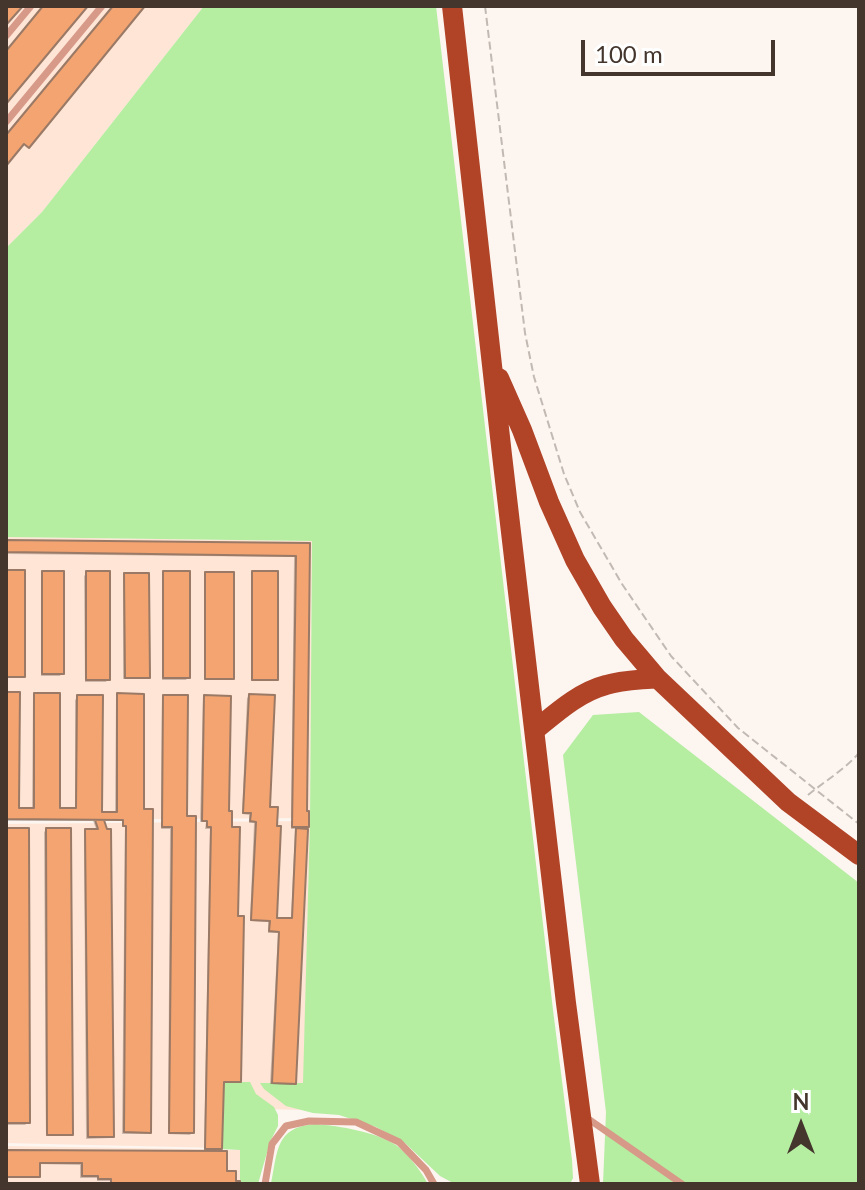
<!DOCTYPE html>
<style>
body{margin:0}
#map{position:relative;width:865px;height:1190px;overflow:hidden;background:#fcf5f0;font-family:Lato,sans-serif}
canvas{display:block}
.frame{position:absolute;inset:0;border:8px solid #44362d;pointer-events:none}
.north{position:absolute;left:761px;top:1086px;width:80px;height:80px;-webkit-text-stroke:6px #fff;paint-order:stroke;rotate:0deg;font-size:22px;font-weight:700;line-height:32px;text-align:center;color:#44362d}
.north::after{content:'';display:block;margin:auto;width:28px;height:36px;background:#44362d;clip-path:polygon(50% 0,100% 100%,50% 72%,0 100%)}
.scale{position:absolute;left:581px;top:40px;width:194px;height:36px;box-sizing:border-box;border:4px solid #44362d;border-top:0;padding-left:10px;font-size:24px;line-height:28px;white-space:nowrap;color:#44362d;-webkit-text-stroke:6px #fff;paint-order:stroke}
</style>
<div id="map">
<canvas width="865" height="1190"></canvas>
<div class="frame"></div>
<div class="north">N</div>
<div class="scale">100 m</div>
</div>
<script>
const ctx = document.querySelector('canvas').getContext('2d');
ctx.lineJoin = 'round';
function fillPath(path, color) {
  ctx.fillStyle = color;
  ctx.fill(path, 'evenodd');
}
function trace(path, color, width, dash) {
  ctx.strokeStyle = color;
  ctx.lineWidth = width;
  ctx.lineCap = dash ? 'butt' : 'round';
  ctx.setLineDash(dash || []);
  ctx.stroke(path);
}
fillPath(new Path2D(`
 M 6,6 L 204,6 L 42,212 L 6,248 Z
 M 6,537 L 312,541 L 310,818 L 6,820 Z
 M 310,821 L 303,1110 L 225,1108 L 224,1148 L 6,1143 L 6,824 Z
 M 6,1146 L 240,1150 L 240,1184 L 6,1184 Z`), '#ffe5d5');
fillPath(new Path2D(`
 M 204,6 L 436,6 L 553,1010 L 572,1160 L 573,1178 L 570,1184 L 455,1184 L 440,1176 L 405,1143 L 376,1127 L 339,1115 L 313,1113 L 286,1106 L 264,1089 L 260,1083 L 303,1083 L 310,821 L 312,541 L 6,537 L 6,248 L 42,212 Z
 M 639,712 L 859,883 L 859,1184 L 603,1184 L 606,1112 L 563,755 L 593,715 Z
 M 224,1082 L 250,1082 L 256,1094 L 274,1107 L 278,1115 L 278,1126 L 270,1142 L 258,1184 L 240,1184 L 240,1150 L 222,1149 Z
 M 316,1124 C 340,1126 376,1132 396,1145 C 408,1154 421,1171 428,1184 L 271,1184 C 278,1151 275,1127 316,1124 Z`), '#b5eda1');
fillPath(new Path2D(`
 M 6,542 L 308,545 L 305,813 L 307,813 L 307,827 L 295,1083 L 292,1085 L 270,1084 L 278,933 L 268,933 L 268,922 L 250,921 L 254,823 L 249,823 L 249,815 L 242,814 L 247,698 L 250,696 L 268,809 L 275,920 L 291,920 L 295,829 L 291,829 L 294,557 L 6,554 Z
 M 43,573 L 62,673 L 60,676 L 41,676 L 41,576 Z
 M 87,573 L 108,679 L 106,682 L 85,682 L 84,576 Z
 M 164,573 L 188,677 L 186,680 L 162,680 L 162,575 Z
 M 253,573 L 276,679 L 274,681 L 251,681 L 251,575 Z
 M 206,574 L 232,678 L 230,680 L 204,680 L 204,576 Z
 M 125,575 L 148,677 L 145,679 L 123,679 L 123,577 Z
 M 6,694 L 17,810 L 32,810 L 33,697 L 35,695 L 58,810 L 75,810 L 75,700 L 78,697 L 100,814 L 115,814 L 116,698 L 118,695 L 142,811 L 149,1132 L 146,1134 L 122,1134 L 125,827 L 122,827 L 122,821 L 102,821 L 112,1136 L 110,1138 L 86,1139 L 84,834 L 86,831 L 97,831 L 93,821 L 6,821 Z
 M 164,697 L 185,818 L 192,1132 L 190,1135 L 168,1134 L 170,829 L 161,829 L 162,699 Z
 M 205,697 L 227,813 L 239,1081 L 236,1083 L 222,1083 L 220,1148 L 216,1153 L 225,1173 L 234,1183 L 238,1184 L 110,1184 L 110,1181 L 97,1181 L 97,1178 L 80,1178 L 80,1165 L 38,1164 L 38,1176 L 36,1178 L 6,1178 L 6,1152 L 204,1153 L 210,829 L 205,829 L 206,822 L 200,822 L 203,700 Z
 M 6,830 L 28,1122 L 25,1125 L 6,1125 Z
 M 46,830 L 71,1134 L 69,1136 L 46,1136 L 44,832 Z`), '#0003');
const building = new Path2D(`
 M 6,6 L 23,6 L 6,25 Z
 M 43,6 L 88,6 L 6,104 L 6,51 Z
 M 113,6 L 145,6 L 29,148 L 24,144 L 6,166 L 6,135 Z
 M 6,540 L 310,543 L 307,811 L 309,811 L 309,827 L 292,827 L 296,556 L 6,552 Z
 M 6,570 L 25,570 L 25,677 L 6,677 Z
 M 42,571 L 64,571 L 64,674 L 42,674 Z
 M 86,571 L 110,571 L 110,680 L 86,680 Z
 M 163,571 L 190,571 L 190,678 L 163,678 Z
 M 252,571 L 278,571 L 278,680 L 252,680 Z
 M 205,572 L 234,572 L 234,679 L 205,679 Z
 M 124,573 L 149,573 L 150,678 L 125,678 Z
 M 6,692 L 20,692 L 19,808 L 34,808 L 34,693 L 60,693 L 60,808 L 76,808 L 77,695 L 103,695 L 102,812 L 117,812 L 117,693 L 144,694 L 144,809 L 153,809 L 151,1133 L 124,1132 L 126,826 L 123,826 L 123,820 L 6,819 Z
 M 249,694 L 275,695 L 270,807 L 278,807 L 277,826 L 281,826 L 277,918 L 292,918 L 296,828 L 308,829 L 296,1084 L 272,1083 L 279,932 L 269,931 L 270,921 L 251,920 L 256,822 L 250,821 L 251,813 L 243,813 Z
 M 163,695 L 188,695 L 187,816 L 196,816 L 194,1133 L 169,1133 L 172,827 L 162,827 Z
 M 204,695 L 231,696 L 229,811 L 232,811 L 232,827 L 240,827 L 238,916 L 244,916 L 241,1082 L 224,1082 L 222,1149 L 205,1149 L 211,827 L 207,827 L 207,821 L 202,821 Z
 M 95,820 L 104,820 L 107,829 L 111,829 L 114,1137 L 88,1137 L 85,829 L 98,829 Z
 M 6,828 L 29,828 L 30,1123 L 6,1123 Z
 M 46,828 L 71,828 L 73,1135 L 47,1135 Z
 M 6,1150 L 227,1151 L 227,1171 L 236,1171 L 236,1181 L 240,1181 L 240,1184 L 111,1183 L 111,1179 L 98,1179 L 98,1176 L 82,1176 L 82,1163 L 40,1163 L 40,1177 L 6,1177 Z`);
fillPath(building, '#f4a470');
trace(building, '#9a7a66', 2);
trace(new Path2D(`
 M 485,6 L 525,333 L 534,377 L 564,474 L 580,512 L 622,584 L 671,656 L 738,728 L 859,824
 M 808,795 C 825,781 844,770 859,753`), '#c2b9b3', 2, [8, 4]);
trace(new Path2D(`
 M 6,36 L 31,6
 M 6,122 L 102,6
 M 587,1118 L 682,1184
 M 265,1184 L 272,1144 L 286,1126 L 309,1121 L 356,1122 L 399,1142 L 426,1170 L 434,1184`), '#d79988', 7);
trace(new Path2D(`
 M 452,6 L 502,455 L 566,1003 L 590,1184
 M 499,378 L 522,430 L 549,502 L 575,560 L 602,607 L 624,639 L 657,678 L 788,802 L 859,855
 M 535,730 C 556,713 579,692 606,685 C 622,680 640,680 657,678`), '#b14327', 20);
</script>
